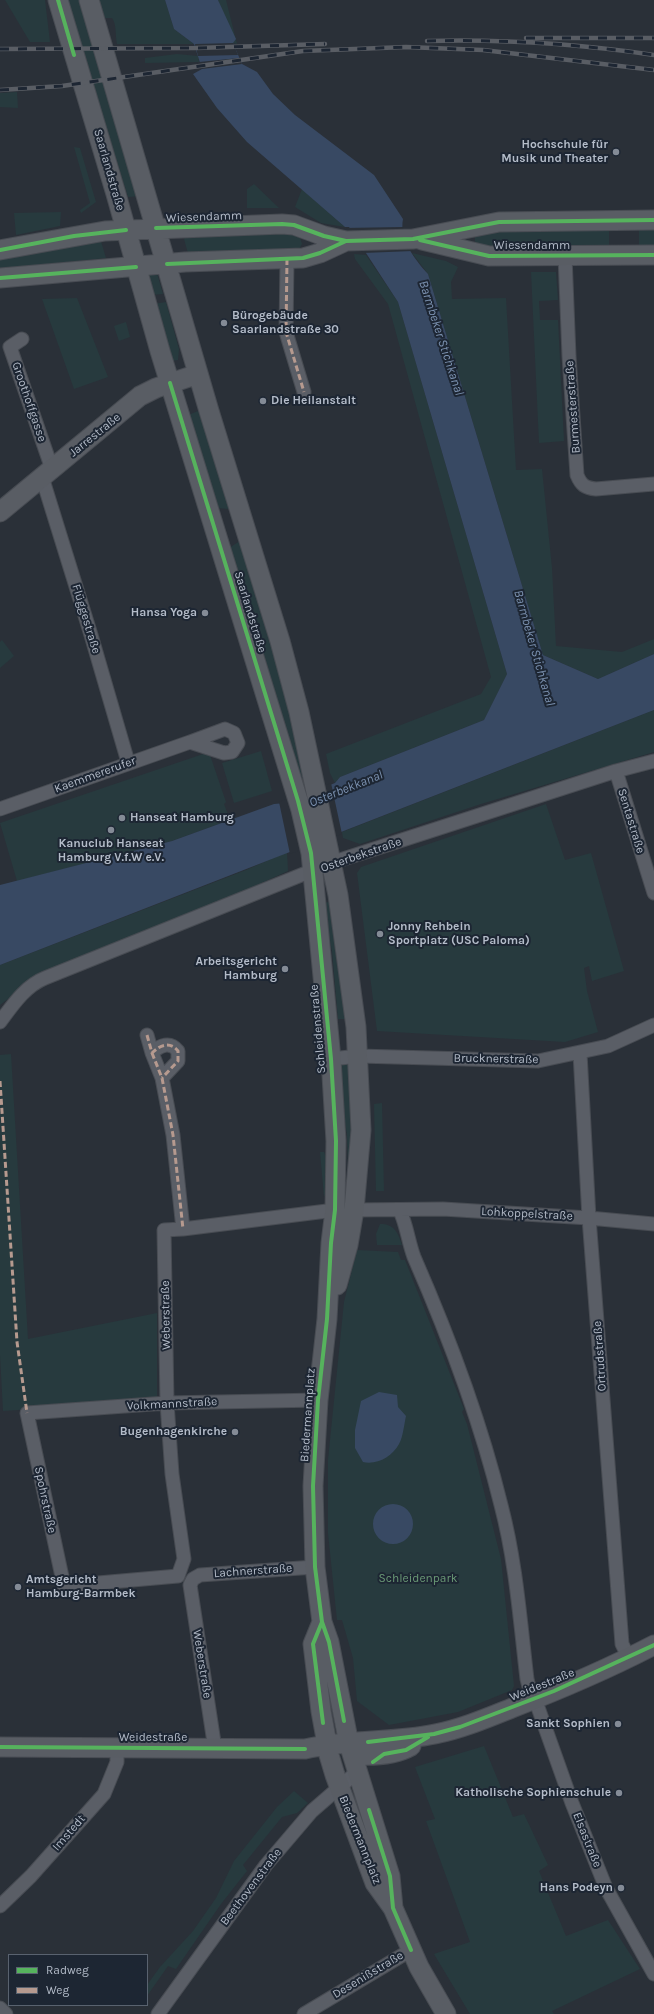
<!DOCTYPE html>
<meta charset="utf-8">
<style>
body{margin:0}
#map{position:relative;width:654px;height:2014px;overflow:hidden;background:#2a3038;font-family:Karla,sans-serif}
canvas{display:block}
.legend{position:absolute;left:8px;top:1954px;width:140px;height:52px;box-sizing:border-box;background:#1d2633;border:1px solid #59626f;margin:0;padding:5px 7px;list-style:none;font-size:12px;color:#b4bcc9}
.legend li{display:flex;align-items:center;gap:8px;height:20px}
.legend b{width:20px;border:1px solid #59626f}
</style>
<div id="map">
<canvas width="654" height="2014"></canvas>
<ul class="legend">
<li><b style="height:5px;background:#56b35d"></b>Radweg</li>
<li><b style="height:5px;background:#b69a8f"></b>Weg</li>
</ul>
</div>
<script>
const ctx = document.querySelector('canvas').getContext('2d');
ctx.lineJoin = 'round';
function fillPath(path, color) {
  ctx.fillStyle = color;
  ctx.fill(path, 'evenodd');
}
function trace(path, color, width, dash) {
  ctx.strokeStyle = color;
  ctx.lineWidth = width;
  ctx.lineCap = dash ? 'butt' : 'round';
  ctx.setLineDash(dash || []);
  ctx.stroke(path);
}
function write(font, color, halo, rows, align = 'center') {
  ctx.font = font + ' Karla,sans-serif';
  ctx.lineWidth = 4;
  ctx.setLineDash([]);
  ctx.textBaseline = 'middle';
  ctx.strokeStyle = halo;
  ctx.fillStyle = color;
  for (const [text, x, y, turn = 0] of rows) {
    ctx.save();
    ctx.translate(x, y);
    ctx.rotate((+turn || 0) * Math.PI / 180);
    ctx.textAlign = isNaN(turn) ? turn : align;
    if (halo) ctx.strokeText(text, 0, 0);
    ctx.fillText(text, 0, 0);
    ctx.restore();
  }
}
fillPath(new Path2D(`
 M 5,0 L 45,0 L 50,42 L 30,42 Z
 M 64,0 L 81,0 L 140,196 L 128,197 L 108,133 L 95,101 Z
 M 99,0 L 165,0 L 174,29 L 194,44 L 117,44 C 115,35 117,25 112,18 L 105,18 Z
 M 218,0 L 226,0 L 237,44 L 233,43 Z
 M 177,54 L 198,56 L 199,62 L 145,63 L 145,58 Z
 M 17,92 L 18,108 L 0,107 L 0,93 Z
 M 74,147 L 80,148 L 96,202 L 81,213 L 80,210 L 90,203 Z
 M 254,184 L 279,208 L 247,208 L 247,189 Z
 M 302,189 L 345,227 L 321,223 L 295,207 Z
 M 61,212 L 60,226 L 16,235 L 14,213 Z
 M 639,224 L 654,224 L 654,248 L 639,248 Z
 M 609,225 L 609,249 L 498,251 L 475,243 L 475,236 L 478,232 Z
 M 261,230 L 299,235 L 302,244 L 299,249 L 189,257 L 184,239 L 185,237 Z
 M 100,238 L 106,258 L 0,269 L 0,255 Z
 M 412,253 L 446,261 L 458,267 L 451,282 L 452,299 L 506,298 L 516,470 L 542,469 L 552,568 L 556,646 L 622,652 L 654,639 L 654,654 L 598,679 L 543,655 L 428,274 Z
 M 354,254 L 366,255 L 398,302 L 507,674 L 484,720 L 340,777 L 335,783 L 330,773 L 326,754 L 481,694 L 491,677 L 388,304 L 355,259 Z
 M 531,272 L 556,272 L 558,300 L 539,301 L 540,320 L 558,320 L 564,441 L 539,443 Z
 M 147,273 L 157,273 L 163,294 L 150,295 Z
 M 77,298 L 108,377 L 74,389 L 42,299 Z
 M 166,302 L 179,349 L 178,360 L 171,361 L 153,304 Z
 M 126,322 L 130,337 L 119,341 L 114,326 Z
 M 198,411 L 234,504 L 228,509 L 218,508 L 186,416 Z
 M 240,541 L 286,680 L 306,786 L 295,764 L 229,548 Z
 M 2,640 L 14,656 L 0,668 L 0,642 Z
 M 654,710 L 654,752 L 481,804 L 360,844 L 343,838 L 342,832 Z
 M 261,751 L 272,791 L 234,803 L 222,763 Z
 M 209,752 L 226,802 L 224,804 L 230,820 L 172,841 L 17,881 L 0,823 Z
 M 546,804 L 565,860 L 591,853 L 624,971 L 592,981 L 589,966 L 584,968 L 587,991 L 598,1032 L 565,1042 L 377,1031 L 357,873 L 361,867 Z
 M 287,852 L 288,871 L 209,907 L 35,978 L 0,1005 L 0,965 L 246,870 Z
 M 329,902 L 337,964 L 349,1019 L 338,1019 L 332,951 L 322,903 Z
 M 11,1054 L 28,1339 L 157,1313 L 157,1401 L 3,1411 L 0,1355 L 0,1055 Z
 M 345,1063 L 352,1063 L 355,1072 L 349,1190 L 347,1135 L 339,1083 L 339,1068 Z
 M 382,1103 L 384,1191 L 376,1191 L 374,1104 Z
 M 320,1152 L 324,1152 C 331,1165 330,1183 324,1197 Z
 M 380,1224 C 394,1224 398,1232 402,1245 L 377,1245 L 376,1234 Z
 M 357,1250 L 398,1252 L 401,1260 L 405,1260 L 464,1409 L 462,1412 L 467,1424 L 501,1559 L 514,1686 L 512,1690 L 458,1712 L 389,1725 L 357,1701 L 353,1658 L 342,1620 L 337,1620 L 328,1533 L 328,1460 L 344,1302 Z
 M 484,1746 L 513,1817 L 524,1814 L 548,1865 L 539,1871 L 566,1936 L 608,1920 L 640,1969 L 552,2011 L 554,2014 L 470,2014 L 434,1954 L 470,1942 L 426,1821 L 435,1819 L 415,1767 Z
 M 294,1791 L 308,1803 L 297,1813 L 282,1817 L 243,1865 L 247,1871 L 221,1904 L 176,1969 L 168,1966 L 147,1996 L 147,1985 L 160,1967 L 193,1931 L 216,1898 L 234,1861 L 277,1807 Z`), '#273a3e');
fillPath(new Path2D(`
 M 165,0 L 218,0 L 236,39 L 233,43 L 242,64 L 257,72 L 273,94 L 295,115 L 374,175 L 403,219 C 399,239 415,260 428,274 L 543,655 L 598,679 L 654,654 L 654,710 L 0,965 L 0,885 L 172,841 L 274,804 L 285,803 L 335,783 L 340,777 L 484,720 L 507,674 L 398,302 L 349,227 L 345,227 L 247,142 L 217,108 L 193,74 L 202,69 L 194,44 L 174,29 Z
 M 379,1392 L 397,1395 L 398,1407 L 406,1416 C 404,1425 403,1437 399,1444 C 392,1457 377,1465 363,1462 L 355,1448 L 355,1430 L 361,1401 Z
 M373 1524a20 20 0 1 1 40 0a20 20 0 1 1-40 0Z`), '#384963');
fillPath(new Path2D(`
 M 233,43 L 238,55 L 198,56 L 195,44 Z
 M 239,58 L 242,64 L 202,69 L 199,62 Z
 M 403,227 L 413,251 L 363,253 L 348,229 L 343,228 Z
 M 331,783 L 342,834 L 290,854 L 279,802 Z`), '#2a3038');
const street = new Path2D(`
 M 565,256 L 569,356 L 577,475 C 581,485 585,488 596,489 L 654,484
 M 287,259 L 286,332 L 304,392
 M 22,339 L 10,347 L 52,469
 M 42,477 L 91,635 L 128,762
 M 616,771 L 654,893
 M 0,809 L 190,742 L 224,753 L 232,752 L 238,743 L 234,733 L 225,729 L 190,742
 M 0,1022 C 12,1006 25,986 45,978 L 331,863 L 616,771 L 654,761
 M 147,1035 L 152,1053 C 160,1045 170,1041 178,1051 L 178,1061 L 162,1078
 M 152,1053 L 162,1078 L 173,1135 L 183,1229
 M 580,1053 L 589,1218 L 622,1644 L 629,1658
 M 331,1059 L 359,1056 L 538,1061 L 608,1046 L 654,1025
 M 354,1210 L 443,1209 L 589,1218 L 654,1224
 M 400,1211 C 407,1226 408,1241 414,1257 C 449,1337 480,1419 501,1505 C 516,1562 520,1620 527,1679 L 530,1691 L 535,1699 L 572,1803 L 606,1888 L 654,1974
 M 318,1400 L 167,1403 L 27,1413 L 64,1586 L 178,1576 L 184,1559 L 172,1474 L 167,1403 L 164,1230 L 183,1229 L 335,1210
 M 215,1749 L 190,1585 L 193,1579 L 200,1575 L 315,1567
 M 0,1906 L 31,1876 L 104,1794 L 117,1762 L 117,1748
 M 0,2008 L 6,2014
 M 158,2014 L 266,1865 L 312,1811 L 357,1772
 M 304,2014 L 411,1950`);
const secondary = new Path2D(`
 M 58,0 L 116,194 L 160,351 L 301,810 L 311,853 L 331,1059 L 336,1141 L 335,1210 L 331,1243 L 327,1319 L 318,1400 L 313,1486 L 315,1567 L 322,1622 L 329,1642 L 349,1744 L 390,1876 L 393,1908
 M 89,0 L 209,411 L 280,641 L 299,712 L 338,895 L 356,1027 L 361,1130 L 354,1210 L 348,1245 L 337,1285
 M 422,240 L 489,256 L 654,255
 M 0,250 L 105,231 L 282,224 L 294,225 L 324,236 L 346,241 L 413,239 L 499,222 L 654,220
 M 0,278 L 185,262 L 303,258 L 320,253 L 346,241
 M 0,512 L 140,396 L 156,388 L 198,374
 M 322,1622 L 313,1644 L 321,1711 L 329,1755 L 335,1775 L 375,1883 L 393,1908 L 419,1967 L 446,2014
 M 0,1747 L 305,1749 C 347,1739 392,1743 435,1734 C 461,1729 487,1718 512,1708 C 561,1689 608,1669 654,1645
 M 356,1755 C 374,1756 395,1755 411,1746`);
trace(street, '#484c53', 15);
trace(secondary, '#484c53', 21);
trace(street, '#5a5e66', 13);
trace(secondary, '#595d64', 19);
const rail = new Path2D(`
 M 526,38 L 654,38
 M 427,41 C 503,39 579,44 654,55
 M 0,49 L 196,48 L 325,44
 M 0,90 L 62,86 L 303,51 L 406,47 L 483,50 L 654,70`);
trace(rail, '#595d64', 4.5);
trace(rail, '#1d2633', 3, [9]);
trace(new Path2D(`
 M 287,259 L 286,332 L 304,392
 M 147,1035 L 152,1053 C 160,1045 170,1041 178,1051 L 178,1061 L 162,1078
 M 152,1053 L 162,1078 L 173,1135 L 183,1229
 M 0,1081 L 17,1342 L 27,1413`), '#b69a8f', 3, [6, 3]);
trace(new Path2D(`
 M 58,0 L 74,55
 M 156,228 L 282,224 L 294,225 L 324,236 L 346,241 L 413,239 L 499,222 L 654,220
 M 420,240 L 489,256 L 654,255
 M 0,250 L 74,236 L 126,230
 M 167,264 L 303,258 L 320,253 L 346,241
 M 0,278 L 136,267
 M 170,383 L 298,801 L 311,853 L 331,1059 L 336,1141 L 335,1210 L 331,1243 L 327,1319 L 318,1400 L 313,1486 L 315,1567 L 322,1622 L 329,1642 L 344,1721
 M 322,1622 L 313,1644 L 323,1723
 M 368,1742 L 434,1734 L 460,1727 L 554,1691 L 654,1645
 M 0,1747 L 305,1749
 M 373,1762 L 384,1754 L 406,1750 L 428,1737
 M 369,1810 L 390,1876 L 393,1908 L 411,1950`), '#56b35d', 4);
for (const [x, y, r, color] of [
 [616,152,4,"#848b96"],
 [224,323,4,"#848b96"],
 [263,401,4,"#848b96"],
 [205,613,4,"#848b96"],
 [122,818,4,"#848b96"],
 [111,830,4,"#848b96"],
 [380,934,4,"#848b96"],
 [285,969,4,"#848b96"],
 [235,1432,4,"#848b96"],
 [18,1587,4,"#848b96"],
 [618,1724,4,"#848b96"],
 [619,1793,4,"#848b96"],
 [621,1888,4,"#848b96"]
]) {
  const dot = new Path2D();
  dot.arc(x, y, r, 0, 2 * Math.PI);
  ctx.fillStyle = color;
  ctx.fill(dot);
  trace(dot, '#1d2633', 1.5);
}
write('bold 12px', '#b4bcc9', '#1d2633', [
 ["Hochschule für",608,145],
 ["Musik und Theater",608,159],
 ["Bürogebäude",232,316,"left"],
 ["Saarlandstraße 30",232,330,"left"],
 ["Die Heilanstalt",271,401,"left"],
 ["Hansa Yoga",197,613],
 ["Hanseat Hamburg",130,818,"left"],
 ["Kanuclub Hanseat",111,844,"center"],
 ["Hamburg V.f.W e.V.",111,858,"center"],
 ["Jonny Rehbein",388,927,"left"],
 ["Sportplatz (USC Paloma)",388,941,"left"],
 ["Arbeitsgericht",277,962],
 ["Hamburg",277,976],
 ["Bugenhagenkirche",227,1432],
 ["Amtsgericht",26,1580,"left"],
 ["Hamburg-Barmbek",26,1594,"left"],
 ["Sankt Sophien",610,1724],
 ["Katholische Sophienschule",611,1793],
 ["Hans Podeyn",613,1888]
], 'right');
write('12px', '#b4bcc9', '#1d2633', [
 ["Saarlandstraße",109,170,74],
 ["Wiesendamm",204,217,-2],
 ["Wiesendamm",532,246],
 ["Groothoffgasse",29,402,71],
 ["Burmesterstraße",573,407,-94],
 ["Jarrestraße",95,435,-39],
 ["Saarlandstraße",250,612,73],
 ["Flüggestraße",86,619,73],
 ["Kaemmererufer",95,775,-20],
 ["Sentastraße",631,821,73],
 ["Osterbekstraße",361,855,-19],
 ["Schleidenstraße",318,1029,-95],
 ["Brucknerstraße",496,1059,1],
 ["Lohkoppelstraße",527,1214,3],
 ["Weberstraße",166,1315,-91],
 ["Ortrudstraße",600,1356,-94],
 ["Volkmannstraße",172,1404,-3],
 ["Biedermannplatz",308,1415,-86],
 ["Spohrstraße",45,1500,78],
 ["Lachnerstraße",253,1571,-4],
 ["Weberstraße",202,1664,81],
 ["Weidestraße",542,1685,-22],
 ["Weidestraße",153,1738],
 ["Imstedt",69,1833,-49],
 ["Biedermannplatz",360,1840,68],
 ["Elsastraße",587,1840,68],
 ["Beethovenstraße",251,1887,-53],
 ["Desenißstraße",368,1975,-31]
]);
write('12px', '#6b9a76', '#1d2633', [
 ["Schleidenpark",418,1579]
]);
write('italic 13px', '#7c92b1', '#1d2633', [
 ["Barmbeker Stichkanal",441,338,72],
 ["Barmbeker Stichkanal",534,648,74],
 ["Osterbekkanal",346,789,-22]
]);
</script>
